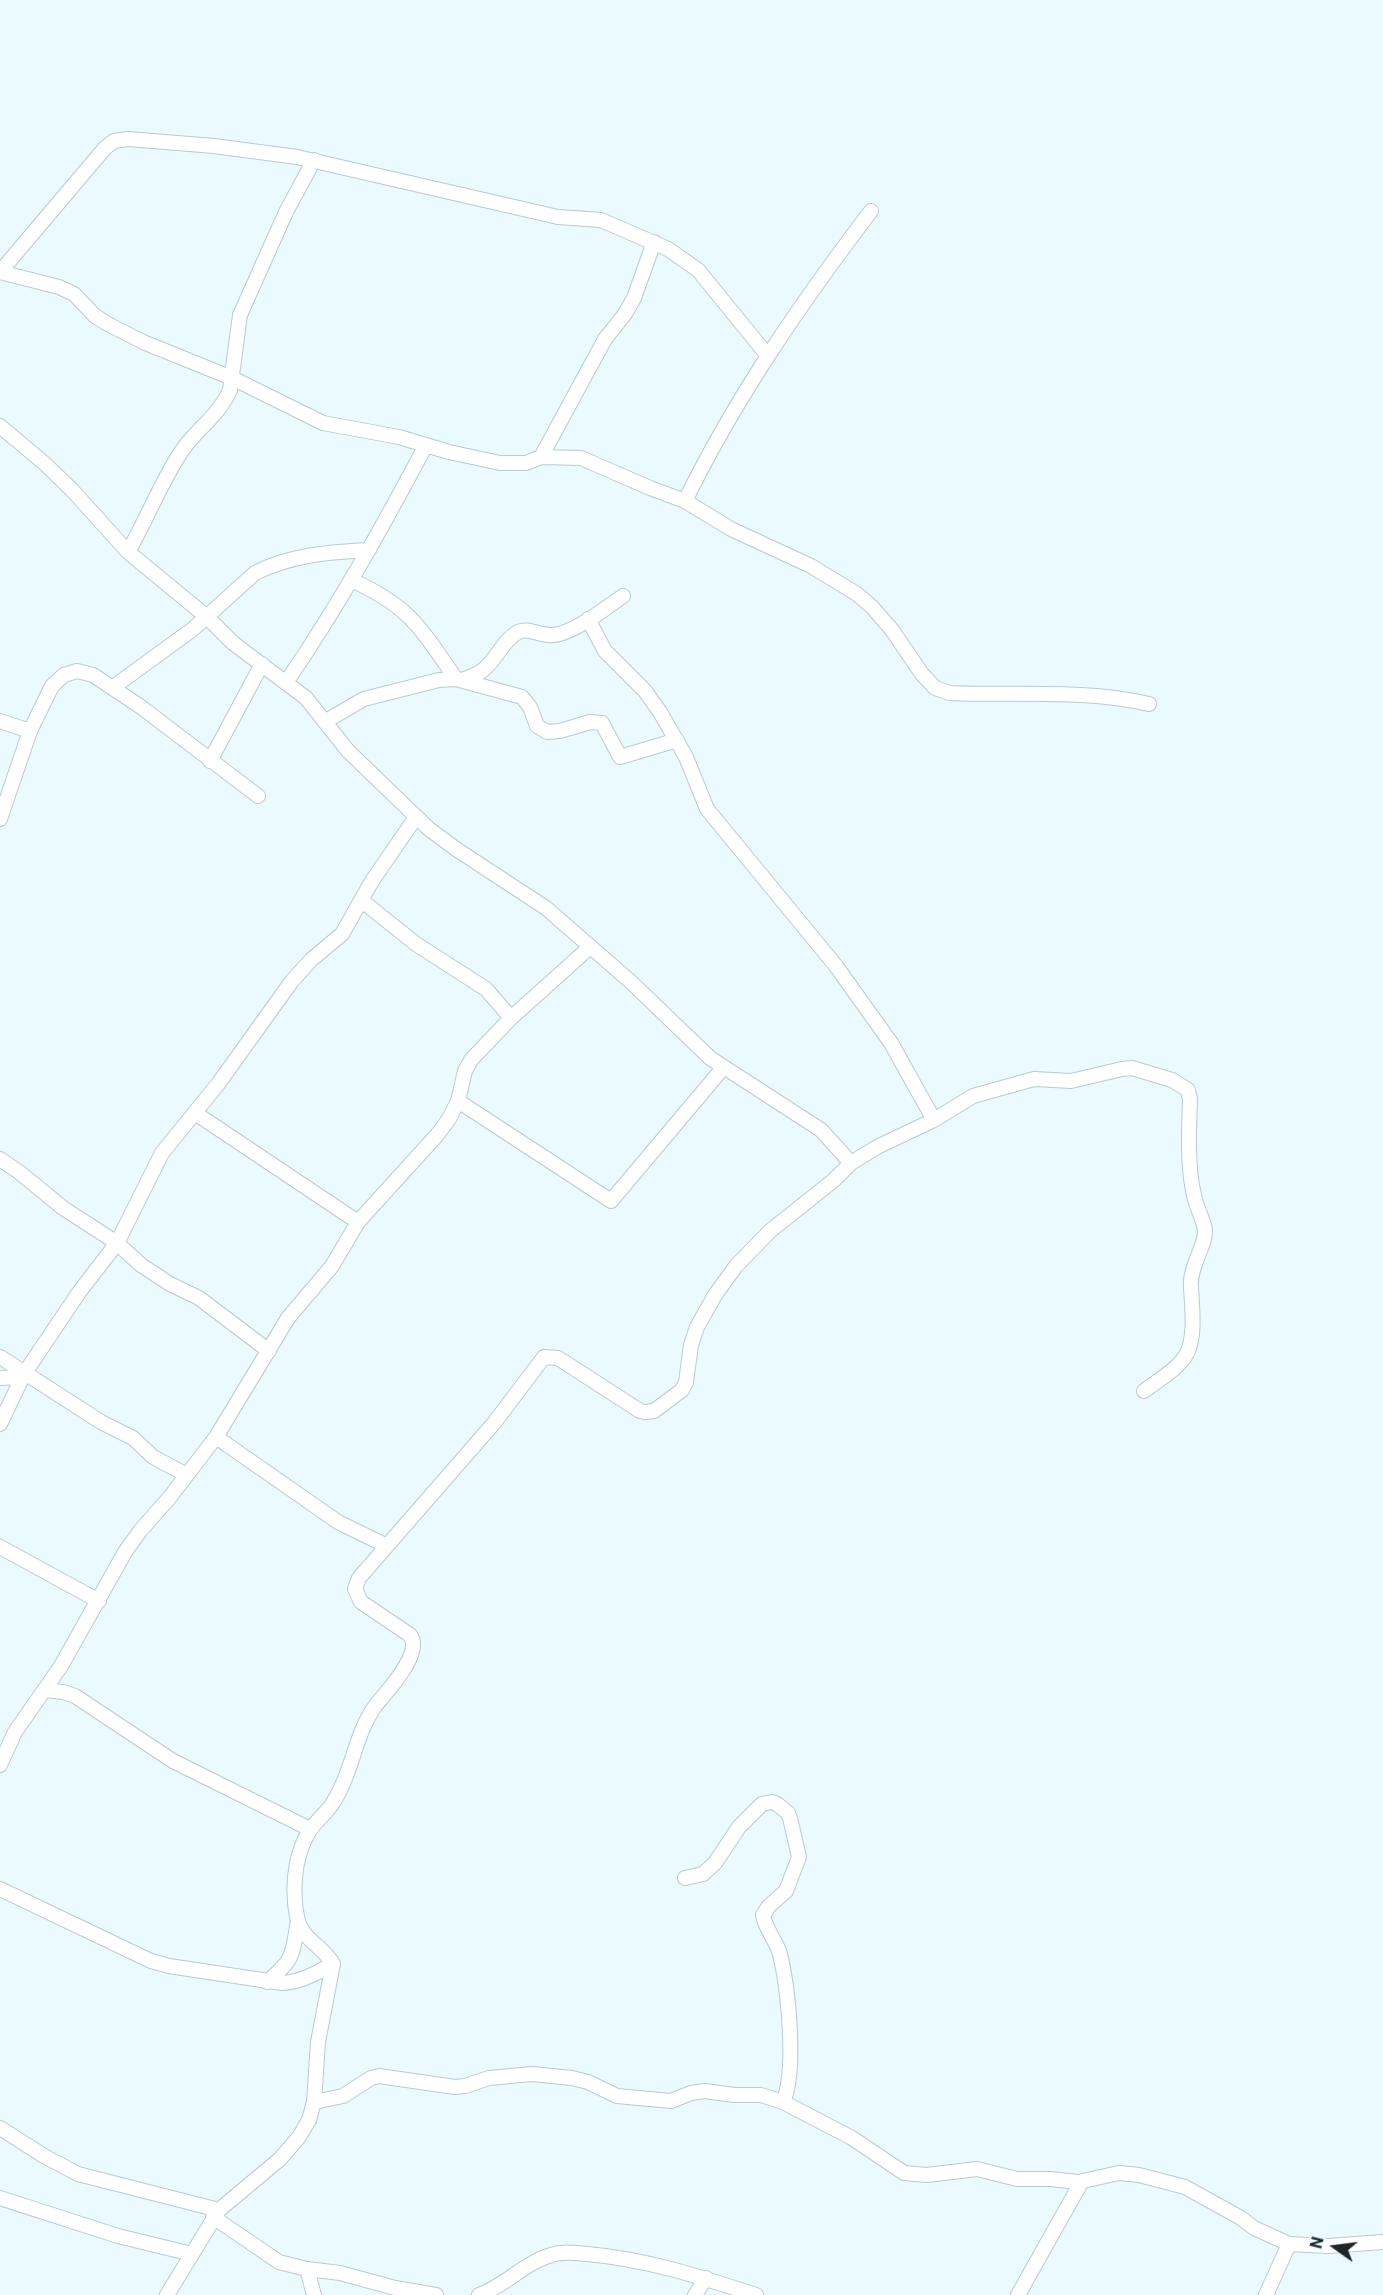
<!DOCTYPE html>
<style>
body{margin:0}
#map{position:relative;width:1383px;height:2295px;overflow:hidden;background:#ebfaff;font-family:Roboto,sans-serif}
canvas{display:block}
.north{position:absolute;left:1305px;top:2217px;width:60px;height:60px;-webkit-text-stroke:4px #ebfaff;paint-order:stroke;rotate:284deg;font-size:16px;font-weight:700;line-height:24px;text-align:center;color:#202628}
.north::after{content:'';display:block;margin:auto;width:21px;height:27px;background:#202628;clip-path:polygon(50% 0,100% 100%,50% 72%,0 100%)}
</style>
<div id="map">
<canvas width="1383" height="2295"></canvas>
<div class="north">N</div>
</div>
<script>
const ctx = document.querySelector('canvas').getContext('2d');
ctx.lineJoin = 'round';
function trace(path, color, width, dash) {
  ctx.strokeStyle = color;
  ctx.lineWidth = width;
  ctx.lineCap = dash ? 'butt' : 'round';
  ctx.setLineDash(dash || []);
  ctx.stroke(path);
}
const minor = new Path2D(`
 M 0,272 L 59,287 L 74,294 L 95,316 L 106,323 L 143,342 L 232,378 L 323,423 L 399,437 L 449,452 L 500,463 L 526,463 L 541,457 L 581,458 L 650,488 L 685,501 L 731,529 L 811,566 L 857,594 L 872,607 L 892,630 L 922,674 L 935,688 L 950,693 C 1016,696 1084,689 1149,704
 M 0,272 L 105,148 L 114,141 L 128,139 L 214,146 L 297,157 L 558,217 L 601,220 L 668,249 L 698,270 L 768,356
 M 0,426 L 44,463 L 72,490 L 128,552 L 207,617 L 233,643 L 306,698 L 348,751 L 429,829 L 456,849 L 546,908 L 631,982 L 710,1058 L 821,1130 L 851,1163
 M 541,457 L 605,339 L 625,314 L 634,298 L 654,242
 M 685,501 C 736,397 801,303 871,211
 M 128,552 C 147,519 160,484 181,452 C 196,429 219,416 230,390 L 240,315 L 286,212 L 314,160
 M 351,580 C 410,606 421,629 456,679
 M 588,619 L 605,651 L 645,691 L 660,712 L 686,757 L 707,809 L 836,966 L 891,1043 L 934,1120
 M 462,680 C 470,677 477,675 483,670 C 497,659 503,640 518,632 C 529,626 543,639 559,634 C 581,628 604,609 623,596
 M 287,681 C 339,605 383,526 426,445
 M 112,688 L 193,629 L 255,573 C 290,555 330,552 369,550
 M 0,721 L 30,731
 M 326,721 L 364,699 L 439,680 L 456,679 L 522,697 L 530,707 L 537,726 L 547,732 L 560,731 L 590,722 L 602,723 L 620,757 L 677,740
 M 210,761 L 262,664
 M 0,819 L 30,731 L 52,686 L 64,675 L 77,671 L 93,675 L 141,707 L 258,796
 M 361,900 L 416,944 L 486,989 L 511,1018
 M 458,1101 L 611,1201 L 723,1068
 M 195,1113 L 358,1222
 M 0,1159 L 19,1172 L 63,1208 L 117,1243 L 141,1265 L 170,1284 L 199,1298 L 269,1351
 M 0,1357 L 101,1422 L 133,1438 L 153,1457 L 187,1475
 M 0,1378 L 23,1377
 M 0,1424 L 24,1374 L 80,1291 L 117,1243 L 162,1153 L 218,1084 L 292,981 L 311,960 L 342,934 L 372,881 L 416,817
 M 216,1437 L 338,1522 L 387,1546
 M 0,1547 L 99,1601
 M 45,1690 L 63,1692 L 75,1696 L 173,1761 L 310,1829
 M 0,1765 L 15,1732 L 61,1666 L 125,1552 L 140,1531 L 170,1497 L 216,1437 L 288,1318 L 332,1266 L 358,1222 L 437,1135 L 449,1119 L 458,1101 L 465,1071 L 471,1060 L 511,1018 L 590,947
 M 685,1878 L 703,1874 L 715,1863 L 739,1827 L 762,1804 L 772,1802 L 777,1804 L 788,1813 L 790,1818 L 799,1857 L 786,1891 L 769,1906 L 763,1915 C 765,1929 776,1940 780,1954 C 788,1987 797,2071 783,2102
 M 0,1889 L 151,1961 L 169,1966 L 282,1983 C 302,1982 316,1973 333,1964
 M 267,1982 C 295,1958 292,1956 298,1920
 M 314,2102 L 343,2096 L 371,2078 L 379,2076 L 455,2087 L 465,2086 L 489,2078 L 532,2074 L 572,2078 L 588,2082 L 617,2096 L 671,2101 L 691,2093 L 705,2091 L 734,2095 L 761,2095 L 783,2102 L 852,2138 L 904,2173 L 927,2175 L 977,2169 L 1017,2179 L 1050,2179 L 1078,2182 L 1119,2173 L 1139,2175 L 1185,2187 L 1241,2218 L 1254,2228 L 1289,2244 L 1328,2246 L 1383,2242
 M 0,2128 L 44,2156 L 78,2174 L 219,2210
 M 0,2198 L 118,2236 L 192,2254
 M 213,2217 L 279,2262 L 307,2269 L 340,2273 L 395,2288 L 436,2295
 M 307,2269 L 314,2295
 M 167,2295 L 219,2210 L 280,2159 L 299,2137 L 309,2120 L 314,2102 L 318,2042 L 333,1964 C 323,1946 301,1939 297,1917 C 292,1892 294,1860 306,1837 C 312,1823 327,1814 334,1801 C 353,1771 355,1733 376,1705 C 387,1691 424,1653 410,1635 L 361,1602 L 355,1589 L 359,1578 L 494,1423 L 544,1357 L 558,1358 L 640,1411 L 645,1412 L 654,1411 L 682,1390 L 686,1382 L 691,1345 L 697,1327 L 715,1295 L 736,1266 L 770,1231 L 834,1180 L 851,1163 L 877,1147 L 934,1120 L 973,1096 L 1034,1079 L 1071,1081 L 1122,1069 L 1132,1068 L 1172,1080 L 1188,1090 L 1190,1099 C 1189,1129 1187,1166 1194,1195 C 1196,1207 1203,1218 1205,1230 C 1206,1246 1189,1267 1191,1287 C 1192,1307 1196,1338 1186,1355 C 1178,1369 1157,1381 1144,1391
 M 479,2295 C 505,2286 524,2263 551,2255 C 563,2251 575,2253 587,2254 C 646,2259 701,2277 756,2295
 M 695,2295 L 706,2278
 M 1018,2295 L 1082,2181
 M 1266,2295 L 1289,2244`);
trace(minor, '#bbcace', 16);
trace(minor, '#fff', 14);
</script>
